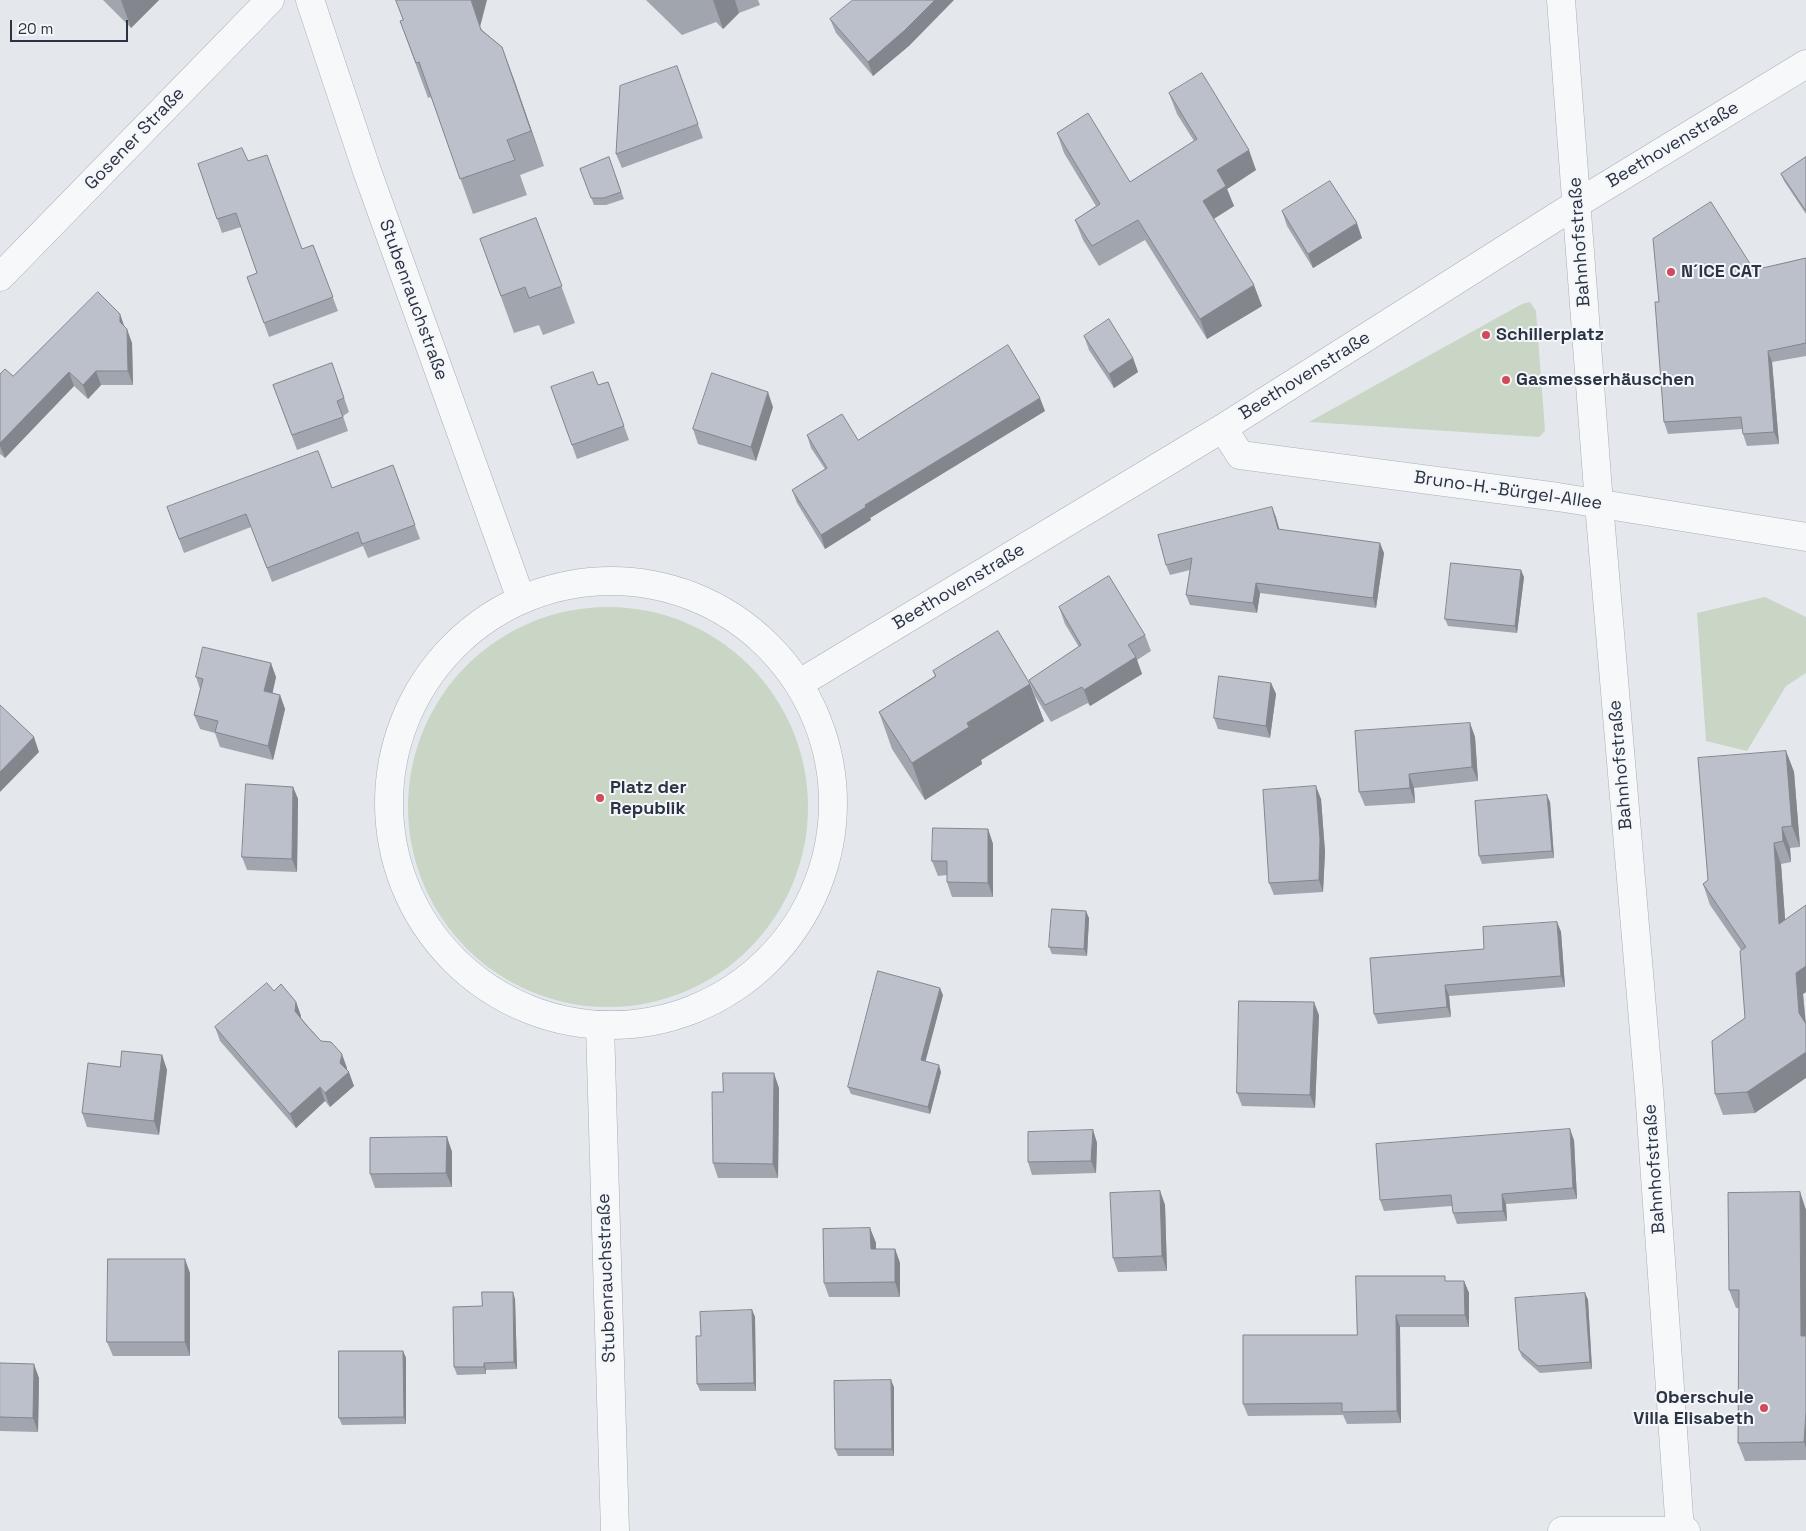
<!DOCTYPE html>
<meta charset="utf-8">
<style>
body{margin:0}
#map{position:relative;width:1806px;height:1531px;overflow:hidden;background:#e4e7ec;font-family:"Space Grotesk",sans-serif}
canvas{display:block}
.scale{position:absolute;left:10px;top:20px;width:118px;height:22px;box-sizing:border-box;border:2px solid #2b3445;border-top:0;padding-left:6px;font-size:15px;line-height:18px;white-space:nowrap;color:#2b3445;-webkit-text-stroke:4px #f4f6f9;paint-order:stroke}
</style>
<div id="map">
<canvas width="1806" height="1531"></canvas>
<div class="scale">20 m</div>
</div>
<script>
const ctx = document.querySelector('canvas').getContext('2d');
ctx.lineJoin = 'round';
function fillPath(path, color) {
  ctx.fillStyle = color;
  ctx.fill(path, 'evenodd');
}
function trace(path, color, width, dash) {
  ctx.strokeStyle = color;
  ctx.lineWidth = width;
  ctx.lineCap = dash ? 'butt' : 'round';
  ctx.setLineDash(dash || []);
  ctx.stroke(path);
}
function write(font, color, halo, rows, align = 'center') {
  ctx.font = font + ' "Space Grotesk",sans-serif';
  ctx.lineWidth = 4;
  ctx.setLineDash([]);
  ctx.textBaseline = 'middle';
  ctx.strokeStyle = halo;
  ctx.fillStyle = color;
  for (const [text, x, y, turn = 0] of rows) {
    ctx.save();
    ctx.translate(x, y);
    ctx.rotate((+turn || 0) * Math.PI / 180);
    ctx.textAlign = isNaN(turn) ? turn : align;
    if (halo) ctx.strokeText(text, 0, 0);
    ctx.fillText(text, 0, 0);
    ctx.restore();
  }
}
fillPath(new Path2D(`
 M 1530,302 L 1536,311 L 1545,431 L 1539,437 L 1309,422 L 1522,304 Z
 M 1765,597 L 1806,617 L 1806,673 L 1786,686 L 1747,751 L 1706,741 L 1697,613 Z
 M408 807a200 200 0 1 1 400 0a200 200 0 1 1-400 0Z`), '#c9d6c5');
const street = new Path2D(`
 M 310,0 L 367,171 L 521,599
 M 1561,0 L 1599,504 L 1649,1090 L 1680,1531
 M 0,277 L 270,0
 M 1223,428 L 1240,455 L 1558,497 L 1806,537
 M389 803a222 222 0 1 1 444 0a222 222 0 1 1-444 0Z
 M 800,683 L 1223,428 L 1578,203 L 1806,64
 M 600,1026 L 615,1531
 M 1562,1531 L 1686,1531`);
trace(street, '#a9aeb7', 29);
trace(street, '#f7f8fa', 28);
fillPath(new Path2D(`
 M 103,0 L 159,0 L 131,28 Z
 M 396,0 L 480,27 L 482,30 L 502,47 L 544,166 L 520,175 L 527,195 L 473,214 L 431,97 L 428,98 L 400,21 L 403,20 Z
 M 646,0 L 758,0 L 760,5 L 739,13 L 723,29 L 716,22 L 682,35 Z
 M 830,19 L 910,45 L 873,76 L 836,33 Z
 M 1169,93 L 1256,170 L 1227,189 L 1234,206 L 1214,219 L 1262,306 L 1207,339 L 1145,240 L 1099,266 L 1083,240 L 1075,220 L 1096,206 L 1064,153 L 1057,133 L 1130,182 L 1194,141 L 1177,114 Z
 M 698,124 L 703,138 L 622,168 L 616,154 Z
 M 609,157 L 624,199 L 606,205 L 594,205 L 580,169 Z
 M 1806,157 L 1806,214 L 1784,181 L 1781,174 Z
 M 248,161 L 302,249 L 313,245 L 338,311 L 269,337 L 247,277 L 257,273 L 241,227 L 222,233 L 198,164 Z
 M 1282,211 L 1362,238 L 1313,268 L 1287,226 Z
 M 536,218 L 575,323 L 543,335 L 539,325 L 514,333 L 480,239 Z
 M 1806,258 L 1806,356 L 1772,362 L 1779,444 L 1747,446 L 1743,434 L 1742,429 L 1668,434 L 1664,422 L 1659,302 L 1754,270 Z
 M 124,326 L 132,343 L 133,385 L 101,385 L 88,399 L 74,386 L 5,458 L 0,454 L 0,374 L 13,376 Z
 M 1084,336 L 1133,358 L 1138,372 L 1114,388 L 1089,350 Z
 M 332,363 L 349,412 L 343,416 L 348,431 L 297,450 L 273,385 Z
 M 608,382 L 629,440 L 577,459 L 551,387 L 598,385 Z
 M 773,407 L 756,461 L 698,444 L 693,429 Z
 M 1045,411 L 870,518 L 871,520 L 825,549 L 797,503 L 792,490 L 825,469 L 811,448 L 807,435 L 858,440 Z
 M 393,465 L 420,539 L 368,558 L 363,546 L 272,582 L 251,527 L 184,553 L 167,507 L 332,488 Z
 M 1272,507 L 1279,529 L 1384,553 L 1376,608 L 1260,593 L 1257,613 L 1190,605 L 1186,595 L 1190,570 L 1170,575 L 1166,565 Z
 M 1524,577 L 1517,633 L 1448,626 L 1445,619 Z
 M 1059,607 L 1145,635 L 1151,651 L 1137,660 L 1142,674 L 1090,706 L 1088,703 L 1051,722 L 1035,696 L 1029,680 L 1079,647 L 1065,624 Z
 M 933,671 L 1030,684 L 1044,721 L 981,760 L 982,764 L 925,800 L 892,749 L 879,712 L 935,676 Z
 M 196,677 L 276,677 L 272,693 L 280,695 L 285,709 L 273,760 L 220,747 L 215,733 L 200,729 L 194,715 L 200,689 Z
 M 1271,683 L 1276,694 L 1270,738 L 1218,729 L 1214,718 Z
 M 1470,723 L 1475,737 L 1478,781 L 1414,788 L 1415,803 L 1365,806 L 1359,792 Z
 M 1786,751 L 1794,772 L 1800,847 L 1790,848 L 1791,862 L 1781,864 L 1785,920 L 1806,905 L 1806,992 L 1803,994 L 1806,1023 L 1755,1113 L 1723,1115 L 1715,1094 L 1745,1018 L 1741,950 L 1710,905 L 1703,884 L 1708,880 Z
 M 293,787 L 298,799 L 297,872 L 247,870 L 242,857 Z
 M 1321,799 L 1325,852 L 1323,892 L 1274,895 L 1269,883 Z
 M 1550,802 L 1554,858 L 1482,864 L 1479,856 Z
 M 988,829 L 993,844 L 993,897 L 952,897 L 947,882 L 947,875 L 938,876 L 932,861 Z
 M 1089,918 L 1087,956 L 1052,954 L 1049,947 Z
 M 1557,922 L 1561,932 L 1565,987 L 1449,996 L 1451,1017 L 1378,1024 L 1374,1014 L 1484,949 Z
 M 274,991 L 296,1002 L 301,1016 L 301,1018 L 321,1041 L 347,1068 L 347,1070 L 354,1086 L 330,1107 L 325,1101 L 296,1128 L 220,1041 L 215,1027 Z
 M 943,995 L 925,1061 L 941,1072 L 930,1114 L 851,1094 L 848,1087 Z
 M 1319,1015 L 1315,1108 L 1242,1106 L 1237,1093 Z
 M 162,1055 L 167,1070 L 159,1135 L 87,1127 L 82,1113 L 120,1067 Z
 M 779,1088 L 778,1178 L 718,1178 L 713,1163 L 723,1092 Z
 M 1093,1130 L 1097,1143 L 1096,1173 L 1032,1175 L 1028,1162 Z
 M 447,1137 L 452,1152 L 452,1187 L 375,1188 L 370,1174 Z
 M 1574,1140 L 1577,1199 L 1506,1204 L 1507,1221 L 1457,1224 L 1453,1213 L 1452,1206 L 1384,1211 L 1380,1200 Z
 M 1160,1191 L 1165,1205 L 1167,1271 L 1118,1272 L 1113,1258 Z
 M 1800,1192 L 1806,1210 L 1806,1460 L 1745,1461 L 1738,1443 L 1739,1308 L 1736,1308 L 1729,1290 Z
 M 870,1228 L 876,1243 L 876,1249 L 895,1249 L 900,1263 L 900,1297 L 829,1297 L 824,1283 Z
 M 190,1273 L 190,1356 L 113,1356 L 107,1342 Z
 M 1447,1281 L 1464,1281 L 1469,1293 L 1469,1327 L 1400,1327 L 1401,1423 L 1347,1424 L 1343,1415 L 1248,1416 L 1243,1404 L 1357,1335 Z
 M 1585,1293 L 1588,1300 L 1592,1369 L 1540,1373 L 1522,1357 L 1519,1350 Z
 M 515,1299 L 517,1369 L 486,1370 L 486,1374 L 457,1375 L 454,1367 L 482,1306 Z
 M 752,1310 L 755,1317 L 756,1391 L 700,1391 L 697,1384 L 701,1336 Z
 M 403,1351 L 406,1358 L 406,1424 L 342,1425 L 339,1418 Z
 M 0,1363 L 39,1378 L 38,1432 L 0,1431 Z
 M 894,1387 L 894,1456 L 838,1456 L 835,1449 Z`), '#a1a5ae');
fillPath(new Path2D(`
 M 121,0 L 159,0 L 131,28 Z
 M 471,0 L 487,0 L 480,27 Z
 M 713,0 L 735,0 L 739,13 L 723,29 Z
 M 935,0 L 954,0 L 910,45 L 873,76 L 868,62 Z
 M 502,47 L 515,82 L 544,166 L 531,131 Z
 M 1249,150 L 1256,170 L 1227,189 L 1234,206 L 1210,221 L 1203,201 L 1217,170 Z
 M 1357,223 L 1362,238 L 1313,268 L 1308,254 Z
 M 1254,285 L 1262,306 L 1207,339 L 1200,319 Z
 M 120,314 L 125,328 L 120,322 Z
 M 127,329 L 132,343 L 133,385 L 128,371 Z
 M 1768,351 L 1772,362 L 1779,444 L 1774,432 Z
 M 1133,358 L 1138,372 L 1114,388 L 1109,374 Z
 M 96,371 L 101,385 L 88,399 L 83,385 Z
 M 69,372 L 74,386 L 5,458 L 0,446 L 0,443 Z
 M 768,392 L 773,407 L 756,461 L 751,447 Z
 M 1040,398 L 1045,411 L 870,518 L 871,520 L 825,549 L 821,535 L 865,505 Z
 M 1272,507 L 1276,517 L 1282,539 L 1278,529 Z
 M 1380,543 L 1384,553 L 1376,608 L 1373,598 Z
 M 1521,570 L 1524,577 L 1517,633 L 1515,626 Z
 M 1256,583 L 1260,593 L 1257,613 L 1253,603 Z
 M 1136,657 L 1142,674 L 1090,706 L 1084,690 Z
 M 271,663 L 276,677 L 270,705 L 264,691 Z
 M 1271,683 L 1276,694 L 1270,738 L 1266,726 Z
 M 1030,684 L 1044,721 L 981,760 L 982,764 L 925,800 L 912,763 L 967,723 Z
 M 280,695 L 285,709 L 273,760 L 268,746 Z
 M 1470,723 L 1475,737 L 1478,781 L 1472,767 Z
 M 34,737 L 39,752 L 0,792 L 0,772 Z
 M 1786,751 L 1794,772 L 1800,847 L 1792,826 Z
 M 1409,774 L 1414,788 L 1415,803 L 1410,788 Z
 M 1316,786 L 1321,799 L 1325,852 L 1323,892 L 1319,880 Z
 M 293,787 L 298,799 L 297,872 L 292,859 Z
 M 1547,795 L 1550,802 L 1554,858 L 1552,851 Z
 M 1782,827 L 1790,848 L 1791,862 L 1783,841 Z
 M 988,829 L 993,844 L 993,897 L 988,883 Z
 M 1774,843 L 1781,864 L 1787,945 L 1779,924 Z
 M 1086,911 L 1089,918 L 1087,956 L 1084,949 Z
 M 1557,922 L 1561,932 L 1565,987 L 1561,976 Z
 M 1806,966 L 1806,992 L 1803,994 L 1806,1028 L 1799,1013 L 1796,973 Z
 M 1445,985 L 1449,996 L 1451,1017 L 1447,1007 Z
 M 940,988 L 943,995 L 924,1067 L 921,1060 Z
 M 296,1002 L 301,1016 L 300,1026 L 295,1011 Z
 M 1314,1002 L 1319,1015 L 1315,1108 L 1310,1095 Z
 M 1806,1052 L 1806,1078 L 1755,1113 L 1747,1092 Z
 M 342,1054 L 347,1068 L 345,1075 L 349,1072 L 354,1086 L 330,1107 L 325,1093 L 340,1063 Z
 M 162,1055 L 167,1070 L 159,1135 L 154,1121 Z
 M 939,1065 L 941,1072 L 930,1114 L 928,1107 Z
 M 774,1073 L 779,1088 L 778,1178 L 773,1164 Z
 M 320,1087 L 325,1101 L 296,1128 L 290,1114 Z
 M 1570,1129 L 1574,1140 L 1577,1199 L 1573,1188 Z
 M 1093,1130 L 1097,1143 L 1096,1173 L 1091,1161 Z
 M 447,1137 L 452,1152 L 452,1187 L 446,1173 Z
 M 1160,1191 L 1165,1205 L 1167,1271 L 1162,1256 Z
 M 1800,1192 L 1806,1210 L 1806,1350 L 1801,1336 Z
 M 1502,1194 L 1506,1204 L 1507,1221 L 1503,1211 Z
 M 870,1228 L 876,1243 L 876,1263 L 871,1249 Z
 M 895,1249 L 900,1263 L 900,1297 L 895,1282 Z
 M 185,1259 L 190,1273 L 190,1356 L 185,1342 Z
 M 1464,1281 L 1469,1293 L 1469,1327 L 1465,1315 Z
 M 513,1292 L 515,1299 L 517,1369 L 514,1362 Z
 M 1585,1293 L 1588,1300 L 1592,1369 L 1590,1362 Z
 M 752,1310 L 755,1317 L 756,1391 L 754,1383 Z
 M 1396,1315 L 1400,1327 L 1401,1423 L 1397,1411 Z
 M 403,1351 L 406,1358 L 406,1424 L 404,1417 Z
 M 484,1363 L 486,1370 L 486,1374 L 484,1367 Z
 M 34,1364 L 39,1378 L 38,1432 L 33,1418 Z
 M 891,1380 L 894,1387 L 894,1456 L 892,1449 Z
 M 1806,1411 L 1806,1448 L 1804,1442 Z`), '#83868d');
const building = new Path2D(`
 M 396,0 L 471,0 L 481,30 L 502,47 L 531,131 L 507,140 L 515,160 L 460,179 L 419,62 L 416,63 L 400,21 L 403,20 Z
 M 853,0 L 935,0 L 905,30 L 868,62 L 830,19 Z
 M 677,66 L 698,124 L 616,154 L 620,86 Z
 M 1202,73 L 1249,150 L 1217,170 L 1226,186 L 1203,201 L 1254,285 L 1200,319 L 1138,220 L 1092,246 L 1075,220 L 1100,204 L 1057,133 L 1088,113 L 1130,182 L 1197,139 L 1169,93 Z
 M 242,148 L 248,161 L 267,155 L 302,249 L 313,245 L 333,297 L 264,323 L 247,277 L 257,273 L 236,213 L 217,219 L 198,164 Z
 M 609,157 L 621,192 L 604,198 L 591,198 L 580,169 Z
 M 1806,157 L 1806,211 L 1781,174 Z
 M 1330,181 L 1357,223 L 1308,254 L 1282,211 Z
 M 1711,202 L 1754,270 L 1806,258 L 1806,343 L 1768,351 L 1774,432 L 1743,434 L 1741,417 L 1664,422 L 1655,302 L 1659,302 L 1653,239 Z
 M 536,218 L 562,286 L 529,298 L 525,287 L 501,296 L 480,239 Z
 M 98,292 L 120,314 L 120,322 L 127,329 L 128,371 L 96,371 L 83,385 L 69,372 L 0,443 L 0,374 L 5,369 L 13,376 Z
 M 1109,319 L 1133,358 L 1109,374 L 1084,336 Z
 M 1008,345 L 1040,398 L 865,505 L 866,507 L 821,535 L 792,490 L 827,468 L 807,435 L 842,414 L 858,440 Z
 M 332,363 L 344,398 L 337,401 L 343,417 L 292,435 L 273,385 Z
 M 593,372 L 598,385 L 608,382 L 624,426 L 572,445 L 551,387 Z
 M 712,373 L 768,392 L 751,447 L 693,429 Z
 M 318,451 L 332,488 L 393,465 L 415,525 L 362,544 L 358,532 L 267,568 L 246,514 L 179,539 L 167,507 Z
 M 1272,507 L 1278,529 L 1380,543 L 1373,598 L 1256,583 L 1253,603 L 1186,595 L 1192,558 L 1166,565 L 1158,535 Z
 M 1451,563 L 1521,570 L 1515,626 L 1445,619 Z
 M 1109,576 L 1145,635 L 1128,645 L 1136,657 L 1084,690 L 1082,687 L 1045,705 L 1029,680 L 1081,645 L 1059,607 Z
 M 998,631 L 1030,684 L 967,723 L 969,727 L 912,763 L 879,712 L 936,676 L 933,671 Z
 M 203,647 L 271,663 L 264,691 L 280,695 L 268,746 L 215,732 L 218,721 L 194,715 L 203,679 L 196,677 Z
 M 1219,676 L 1271,683 L 1266,726 L 1214,718 Z
 M 0,705 L 34,737 L 0,772 Z
 M 1470,723 L 1472,767 L 1409,774 L 1410,788 L 1359,792 L 1355,731 Z
 M 1786,751 L 1792,826 L 1782,827 L 1783,841 L 1774,843 L 1779,924 L 1806,905 L 1806,966 L 1796,973 L 1799,1013 L 1806,1024 L 1806,1052 L 1747,1092 L 1715,1094 L 1712,1041 L 1745,1018 L 1740,951 L 1746,947 L 1703,884 L 1708,880 L 1698,758 Z
 M 246,784 L 293,787 L 292,859 L 242,857 Z
 M 1316,786 L 1320,839 L 1319,880 L 1269,883 L 1263,790 Z
 M 1547,795 L 1552,851 L 1479,856 L 1475,801 Z
 M 933,828 L 988,829 L 988,883 L 947,882 L 947,861 L 932,861 Z
 M 1052,909 L 1086,911 L 1084,949 L 1049,947 Z
 M 1557,922 L 1561,976 L 1445,985 L 1447,1007 L 1374,1014 L 1370,958 L 1484,949 L 1483,927 Z
 M 878,971 L 940,988 L 921,1060 L 939,1065 L 928,1107 L 848,1087 Z
 M 267,983 L 274,991 L 281,984 L 296,1002 L 295,1011 L 307,1026 L 321,1041 L 331,1042 L 342,1054 L 340,1063 L 349,1072 L 325,1093 L 320,1087 L 290,1114 L 215,1027 Z
 M 1239,1001 L 1314,1002 L 1310,1095 L 1237,1093 Z
 M 122,1051 L 162,1055 L 154,1121 L 82,1113 L 88,1063 L 120,1067 Z
 M 723,1073 L 774,1073 L 773,1164 L 713,1163 L 712,1092 L 723,1092 Z
 M 1570,1129 L 1573,1188 L 1502,1194 L 1503,1211 L 1453,1213 L 1451,1195 L 1380,1200 L 1376,1144 Z
 M 1093,1130 L 1091,1161 L 1028,1162 L 1028,1132 Z
 M 447,1137 L 446,1173 L 370,1174 L 370,1138 Z
 M 1160,1191 L 1162,1256 L 1113,1258 L 1110,1193 Z
 M 1800,1192 L 1801,1336 L 1806,1336 L 1806,1411 L 1804,1442 L 1738,1443 L 1739,1290 L 1729,1290 L 1728,1193 Z
 M 870,1228 L 871,1249 L 895,1249 L 895,1282 L 824,1283 L 823,1229 Z
 M 108,1259 L 185,1259 L 185,1342 L 107,1342 Z
 M 1356,1276 L 1445,1276 L 1445,1281 L 1464,1281 L 1465,1315 L 1396,1315 L 1397,1411 L 1342,1412 L 1342,1403 L 1243,1404 L 1243,1335 L 1357,1335 Z
 M 482,1292 L 513,1292 L 514,1362 L 484,1363 L 484,1367 L 454,1367 L 453,1307 L 482,1306 Z
 M 1585,1293 L 1590,1362 L 1538,1366 L 1519,1350 L 1515,1298 Z
 M 752,1310 L 754,1383 L 697,1384 L 696,1336 L 701,1336 L 700,1312 Z
 M 339,1351 L 403,1351 L 404,1417 L 339,1418 Z
 M 0,1363 L 34,1364 L 33,1418 L 0,1417 Z
 M 891,1380 L 892,1449 L 835,1449 L 834,1381 Z`);
fillPath(building, '#bbc0ca');
trace(building, '#83868d', 1);
for (const [x, y, r, color] of [
 [1671,272,5,"#d1495b"],
 [1486,335,5,"#d1495b"],
 [1506,380,5,"#d1495b"],
 [600,798,5,"#d1495b"],
 [1764,1408,5,"#d1495b"]
]) {
  const dot = new Path2D();
  dot.arc(x, y, r, 0, 2 * Math.PI);
  ctx.fillStyle = color;
  ctx.fill(dot);
  trace(dot, '#f4f6f9', 2);
}
write('18px', '#2b3445', '#f4f6f9', [
 ["Gosener Straße",135,139,-46],
 ["Beethovenstraße",1673,145,-31],
 ["Bahnhofstraße",1580,242,-94],
 ["Stubenrauchstraße",413,300,70],
 ["Beethovenstraße",1305,376,-32],
 ["Bruno-H.-Bürgel-Allee",1508,491,8],
 ["Beethovenstraße",959,587,-31],
 ["Bahnhofstraße",1621,765,-95],
 ["Bahnhofstraße",1655,1169,-94],
 ["Stubenrauchstraße",607,1278,-92]
]);
write('bold 18px', '#2b3445', '#f4f6f9', [
 ["N´ICE CAT",1681,272],
 ["Schillerplatz",1496,335],
 ["Gasmesserhäuschen",1516,380],
 ["Platz der",610,788],
 ["Republik",610,809],
 ["Oberschule",1754,1398,"right"],
 ["Villa Elisabeth",1754,1419,"right"]
], 'left');
</script>
